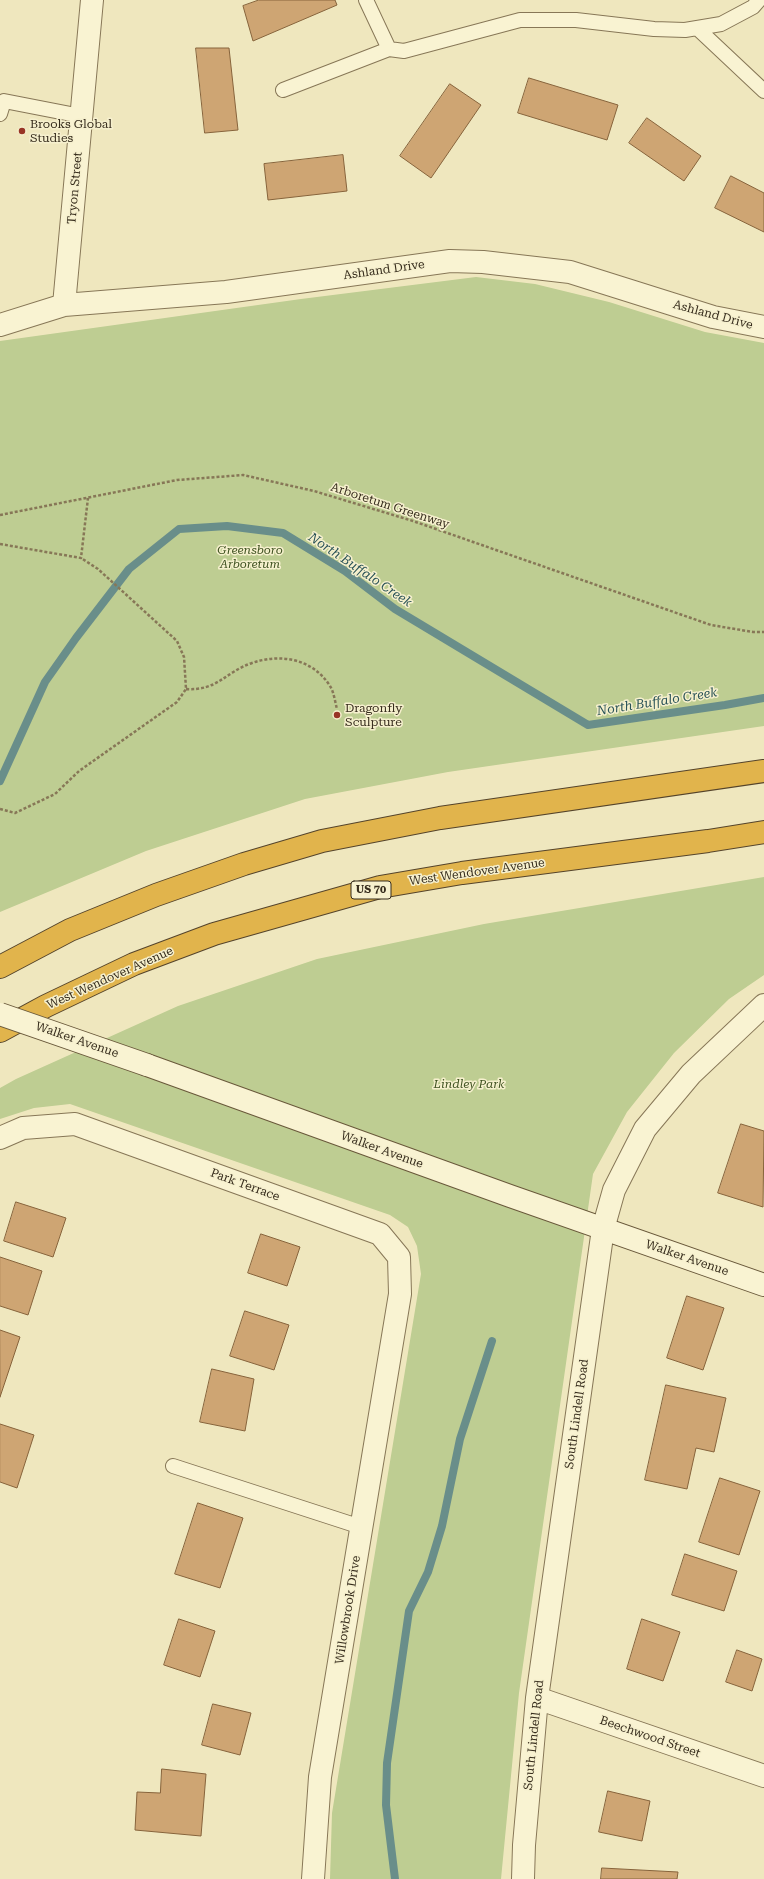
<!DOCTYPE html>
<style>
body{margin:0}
canvas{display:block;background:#efe7be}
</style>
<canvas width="764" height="1879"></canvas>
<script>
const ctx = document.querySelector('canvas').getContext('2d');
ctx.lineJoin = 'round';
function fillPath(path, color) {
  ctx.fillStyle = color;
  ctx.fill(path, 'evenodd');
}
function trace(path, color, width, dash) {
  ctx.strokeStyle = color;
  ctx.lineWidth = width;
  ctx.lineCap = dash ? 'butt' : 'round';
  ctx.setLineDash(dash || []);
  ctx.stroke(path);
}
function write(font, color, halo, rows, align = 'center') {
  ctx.font = font + ' "Roboto Serif",serif';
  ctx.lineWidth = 3;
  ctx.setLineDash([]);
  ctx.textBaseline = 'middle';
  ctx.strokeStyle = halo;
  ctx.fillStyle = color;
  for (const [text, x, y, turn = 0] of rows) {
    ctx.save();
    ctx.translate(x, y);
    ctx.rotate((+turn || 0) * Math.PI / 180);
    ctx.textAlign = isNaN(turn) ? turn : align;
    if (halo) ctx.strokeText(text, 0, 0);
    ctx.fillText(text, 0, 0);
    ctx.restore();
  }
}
fillPath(new Path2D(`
 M 476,277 L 535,284 L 609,302 L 705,332 L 764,343 L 764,726 L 448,772 L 305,799 L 146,851 L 0,912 L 0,341 L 301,299 Z
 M 764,877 L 764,975 L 729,999 L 674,1053 L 627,1112 L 593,1174 L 519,1693 L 501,1879 L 330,1879 L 332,1813 L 421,1274 L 417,1246 L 408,1227 L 390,1215 L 70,1104 L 34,1108 L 0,1119 L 0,1088 L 16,1079 L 178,1006 L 317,959 L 484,924 Z`), '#becd92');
trace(new Path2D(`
 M 0,781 L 45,682 L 76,638 L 129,569 L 179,529 L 227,526 L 283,533 L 345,571 L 395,609 L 588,725 L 725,705 L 764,698
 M 395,1879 L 386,1805 L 387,1763 L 409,1611 L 428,1572 L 442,1526 L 460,1439 L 492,1341`), '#698e8a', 8);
const building = new Path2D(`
 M 259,0 L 335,0 L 337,5 L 253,41 L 243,6 Z
 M 196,48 L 229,48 L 238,130 L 205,133 Z
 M 529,78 L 618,105 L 607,140 L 518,113 Z
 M 450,84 L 481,105 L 431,178 L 400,156 Z
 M 647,118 L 701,156 L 684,181 L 629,143 Z
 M 343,155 L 347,191 L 268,200 L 264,164 Z
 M 731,176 L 764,193 L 764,232 L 715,208 Z
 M 741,1124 L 764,1131 L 763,1207 L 718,1193 Z
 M 16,1202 L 66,1218 L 53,1257 L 4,1241 Z
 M 261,1234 L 300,1247 L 287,1286 L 248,1273 Z
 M 0,1257 L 42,1271 L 28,1315 L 0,1306 Z
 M 687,1296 L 724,1308 L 703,1370 L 667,1358 Z
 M 245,1311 L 289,1325 L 274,1370 L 230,1356 Z
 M 0,1330 L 20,1337 L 0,1397 Z
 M 212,1369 L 254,1379 L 245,1431 L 200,1422 Z
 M 666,1385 L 726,1398 L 714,1452 L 696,1448 L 687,1489 L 645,1480 Z
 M 0,1424 L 34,1435 L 17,1488 L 0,1482 Z
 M 720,1478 L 760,1491 L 739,1555 L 699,1542 Z
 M 198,1503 L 243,1518 L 220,1588 L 175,1574 Z
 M 685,1554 L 737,1571 L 724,1611 L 672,1595 Z
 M 179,1619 L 215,1631 L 200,1677 L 164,1665 Z
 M 642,1619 L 680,1632 L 663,1681 L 627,1669 Z
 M 737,1650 L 762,1659 L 752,1691 L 726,1682 Z
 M 213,1704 L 251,1713 L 240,1755 L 202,1745 Z
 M 162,1769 L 206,1774 L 201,1836 L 135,1830 L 137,1792 L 160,1793 Z
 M 608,1791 L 650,1801 L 642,1841 L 599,1832 Z
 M 602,1868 L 678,1872 L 677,1879 L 601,1879 Z`);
fillPath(building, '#cea573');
trace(building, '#87643c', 1);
const lane = new Path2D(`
 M 366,0 L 389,49 L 404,51 L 520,20 L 576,20 L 654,29 L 685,30 L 721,24 L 753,7 L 759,0
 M 697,28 L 764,91
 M 283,90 L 389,49
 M 0,114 L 4,101 L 81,116
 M 173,1466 L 361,1527`);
const street = new Path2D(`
 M 64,305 L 92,0
 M 0,325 L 64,305 L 226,292 L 450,261 L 483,262 L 570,272 L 713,317 L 764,327
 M 0,1138 L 23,1128 L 75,1124 L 380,1234 L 399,1257 L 400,1294 L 320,1777 L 313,1879
 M 537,1698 L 764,1776
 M 523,1879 L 524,1845 L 537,1698 L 603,1229 L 614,1190 L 645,1129 L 691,1074 L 764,1005`);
const secondary = new Path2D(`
 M 147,1065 L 510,1196 L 764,1285`);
const highway = new Path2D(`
 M 0,967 L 70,930 L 156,895 L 244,864 L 322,841 L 440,818 L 764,771
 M 0,1031 L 46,1006 L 134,964 L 214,934 L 380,887 L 462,873 L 708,841 L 764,832`);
trace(lane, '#877757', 16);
trace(street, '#877757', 24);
trace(secondary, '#69583a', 24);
trace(highway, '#55442b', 24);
trace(new Path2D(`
 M 0,515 L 177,480 L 243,475 L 314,491 L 413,521 L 711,625 L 753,632 L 764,632
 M 0,544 L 81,558 L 88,498
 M 186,689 C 218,691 225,672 252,663 C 281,653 313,659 330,686 C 334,692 335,702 337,709
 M 0,809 L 15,813 L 55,794 L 79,771 L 177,702 L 186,689 L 184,657 L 177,641 L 98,569 L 81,558`), '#877757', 2.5, [3, 2]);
trace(lane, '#f9f3d2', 14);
trace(street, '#f9f3d2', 22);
trace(secondary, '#f9f3d2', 22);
trace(highway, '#e1b44c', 22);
const secondaryBridge = new Path2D(`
 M 0,1014 L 147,1065`);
trace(secondaryBridge, '#69583a', 24, []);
trace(secondaryBridge, '#f9f3d2', 22);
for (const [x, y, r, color] of [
 [22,131,4,"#983425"],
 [337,715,4,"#983425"]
]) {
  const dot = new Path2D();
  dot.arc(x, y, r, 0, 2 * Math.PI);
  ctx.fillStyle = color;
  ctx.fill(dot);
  trace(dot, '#f6f0ce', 1.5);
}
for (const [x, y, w] of [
 [371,890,40]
]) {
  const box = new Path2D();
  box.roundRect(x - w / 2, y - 9, w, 18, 3);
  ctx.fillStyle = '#f6f0ce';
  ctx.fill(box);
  trace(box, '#362c1c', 1);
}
write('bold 11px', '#362c1c', null, [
 ["US 70",371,890]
]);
write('12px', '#362c1c', '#f6f0ce', [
 ["Brooks Global",30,124],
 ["Studies",30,138],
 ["Dragonfly",345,708],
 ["Sculpture",345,722]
], 'left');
write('12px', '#362c1c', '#f6f0ce', [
 ["Tryon Street",75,188,-85],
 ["Ashland Drive",384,270,-8],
 ["Ashland Drive",713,315,15],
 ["Arboretum Greenway",390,506,18],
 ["West Wendover Avenue",477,872,-8],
 ["West Wendover Avenue",110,978,-24],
 ["Walker Avenue",77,1040,19],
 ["Walker Avenue",382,1150,20],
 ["Park Terrace",245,1185,20],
 ["Walker Avenue",687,1258,19],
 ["South Lindell Road",577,1414,-82],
 ["Willowbrook Drive",348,1610,-81],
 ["South Lindell Road",534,1735,-84],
 ["Beechwood Street",650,1737,19]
]);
write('italic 12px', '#405322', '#f6f0ce', [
 ["Greensboro",250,550],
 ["Arboretum",250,564],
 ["Lindley Park",469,1084]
]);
write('italic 13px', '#2a5357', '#f6f0ce', [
 ["North Buffalo Creek",360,570,34],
 ["North Buffalo Creek",657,702,-9]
]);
</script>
